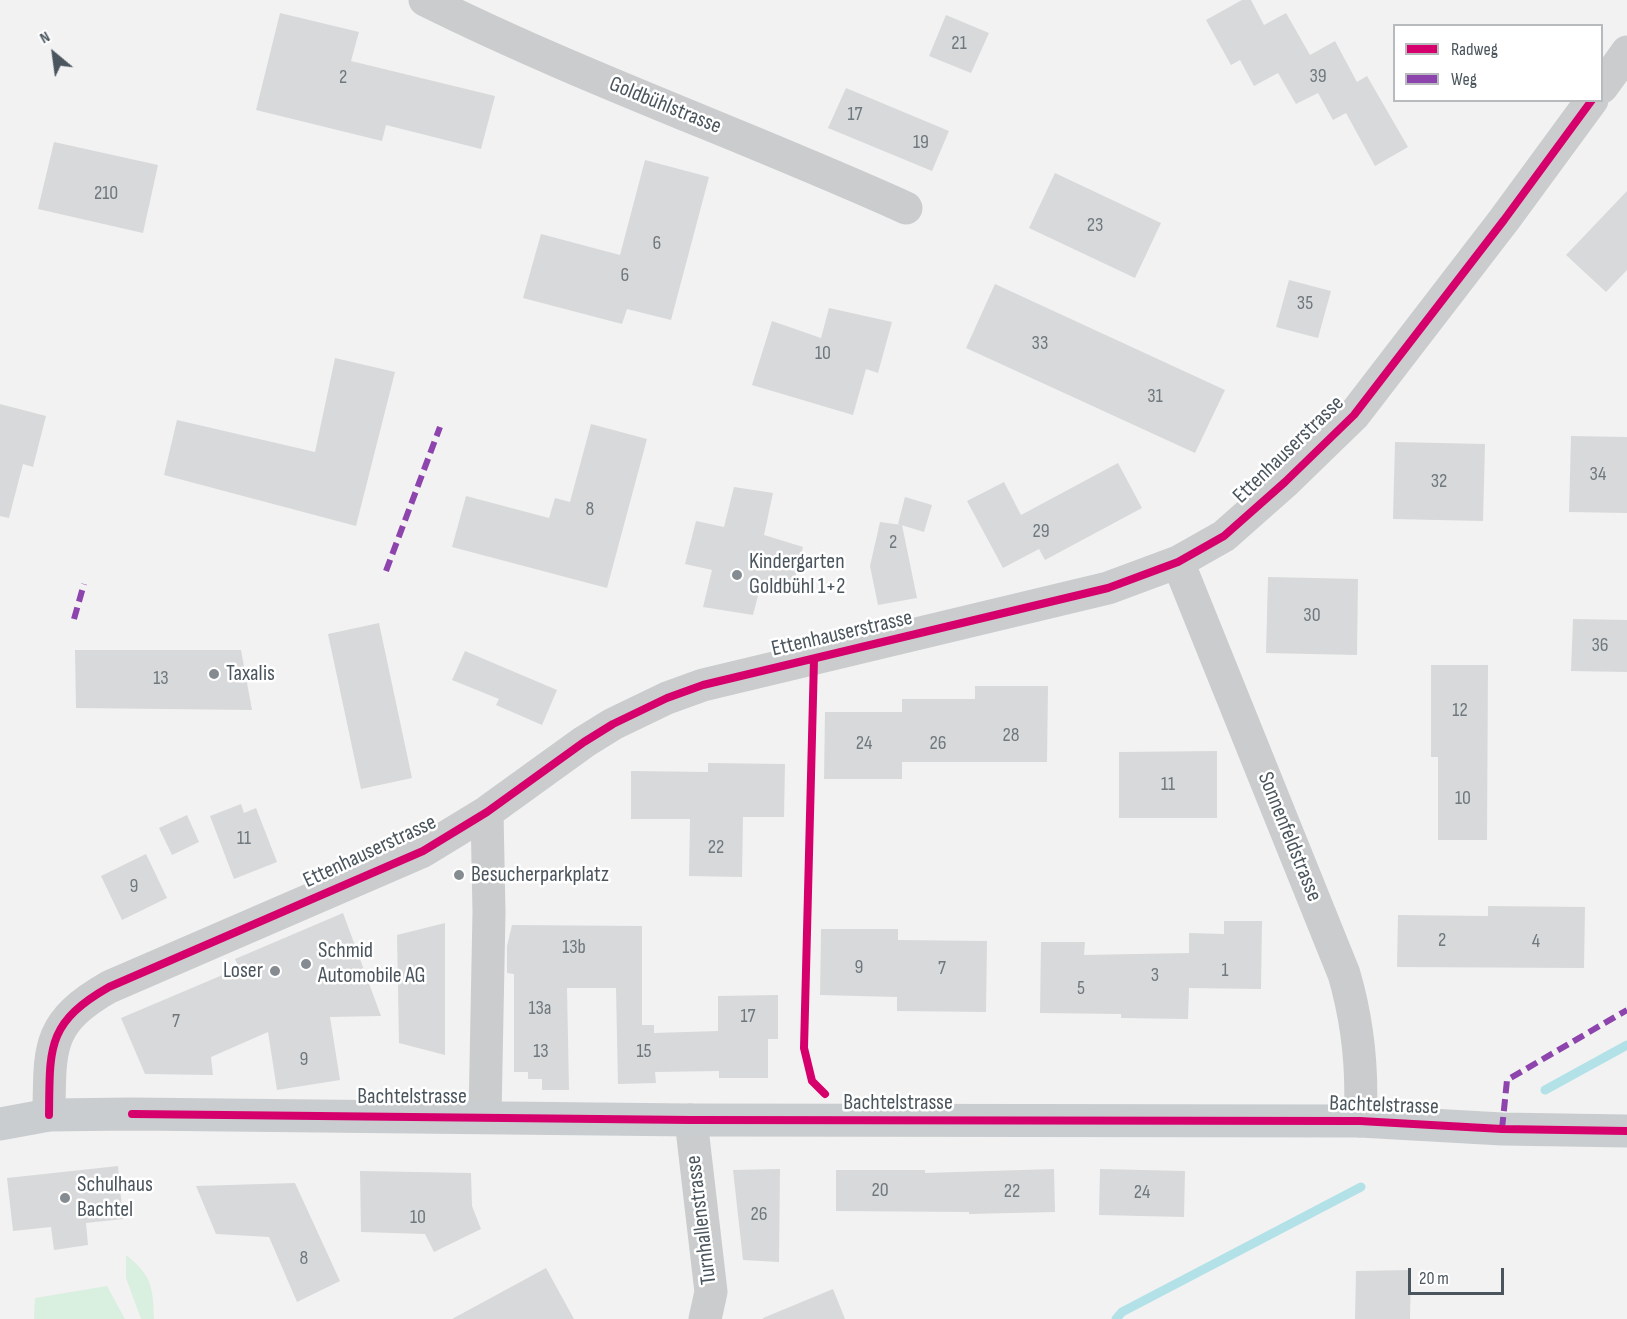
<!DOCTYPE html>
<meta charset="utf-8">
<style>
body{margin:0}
#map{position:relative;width:1627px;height:1319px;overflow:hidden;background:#f2f2f2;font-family:"Sofia Sans Condensed",sans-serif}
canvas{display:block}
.legend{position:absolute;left:1393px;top:24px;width:210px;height:78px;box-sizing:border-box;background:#fff;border:2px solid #b7bbbe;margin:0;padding:8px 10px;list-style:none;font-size:18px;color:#4a555d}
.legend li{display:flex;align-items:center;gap:12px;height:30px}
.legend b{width:30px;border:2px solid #b7bbbe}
.north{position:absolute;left:24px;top:24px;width:60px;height:60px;-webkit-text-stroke:4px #fff;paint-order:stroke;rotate:331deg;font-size:16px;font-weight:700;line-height:24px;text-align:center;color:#4a555d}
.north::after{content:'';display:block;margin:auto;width:21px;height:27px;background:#4a555d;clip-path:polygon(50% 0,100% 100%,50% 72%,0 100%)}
.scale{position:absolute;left:1408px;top:1268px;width:96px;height:27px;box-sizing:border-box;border:3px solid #4a555d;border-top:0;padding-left:8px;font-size:18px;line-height:21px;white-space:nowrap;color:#4a555d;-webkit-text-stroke:4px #fff;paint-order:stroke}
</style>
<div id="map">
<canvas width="1627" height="1319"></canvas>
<ul class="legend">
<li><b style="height:8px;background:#d6006c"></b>Radweg</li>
<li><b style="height:8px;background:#8e44ad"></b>Weg</li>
</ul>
<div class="north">N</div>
<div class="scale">20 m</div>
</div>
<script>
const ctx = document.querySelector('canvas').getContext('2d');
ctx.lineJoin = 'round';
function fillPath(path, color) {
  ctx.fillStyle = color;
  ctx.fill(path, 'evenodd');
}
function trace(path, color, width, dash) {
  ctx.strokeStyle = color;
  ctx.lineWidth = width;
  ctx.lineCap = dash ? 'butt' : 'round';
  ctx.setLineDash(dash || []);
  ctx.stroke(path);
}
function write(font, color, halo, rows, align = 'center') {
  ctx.font = font + ' "Sofia Sans Condensed",sans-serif';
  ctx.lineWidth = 5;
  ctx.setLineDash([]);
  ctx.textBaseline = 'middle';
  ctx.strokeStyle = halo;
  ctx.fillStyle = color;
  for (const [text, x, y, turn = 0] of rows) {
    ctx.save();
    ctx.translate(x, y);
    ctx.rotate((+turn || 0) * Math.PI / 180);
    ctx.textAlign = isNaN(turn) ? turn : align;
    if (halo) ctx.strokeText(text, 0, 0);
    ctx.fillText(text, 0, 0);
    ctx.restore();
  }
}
fillPath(new Path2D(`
 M 126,1255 C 152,1275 153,1288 154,1319 L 141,1319 L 126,1278 Z
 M 107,1286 L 125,1319 L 34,1319 L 35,1298 Z`), '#d9efe0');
trace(new Path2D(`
 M 1545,1090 L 1627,1045
 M 1116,1319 L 1122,1312 L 1361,1187`), '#b2e1e8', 9);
fillPath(new Path2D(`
 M 1242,0 L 1251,0 L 1264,25 L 1286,13 L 1310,55 L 1335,41 L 1357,82 L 1367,76 L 1408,147 L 1375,166 L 1346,113 L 1333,120 L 1318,93 L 1296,104 L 1278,73 L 1254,86 L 1240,60 L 1231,65 L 1206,20 Z
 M 280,13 L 359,32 L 351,61 L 495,96 L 481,149 L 386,125 L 382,141 L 256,110 Z
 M 946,15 L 989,33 L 971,73 L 929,56 Z
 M 846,88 L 949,131 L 932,171 L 828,128 Z
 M 54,142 L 158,165 L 143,233 L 38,209 Z
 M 645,160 L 709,177 L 671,320 L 627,309 L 622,324 L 523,298 L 541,234 L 620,255 Z
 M 1055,173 L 1161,223 L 1135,278 L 1029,228 Z
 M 1627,191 L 1627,270 L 1606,292 L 1566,255 Z
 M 1289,280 L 1331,291 L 1318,338 L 1276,327 Z
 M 995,284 L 1225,390 L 1195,453 L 966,348 Z
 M 829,308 L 892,322 L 878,373 L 866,369 L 853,415 L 752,385 L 772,321 L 821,338 Z
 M 335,358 L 395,372 L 356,526 L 164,475 L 177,420 L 315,452 Z
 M 0,404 L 46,416 L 33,467 L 23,464 L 9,518 L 0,516 Z
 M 591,424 L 647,439 L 607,588 L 452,547 L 466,496 L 549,518 L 555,498 L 570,502 Z
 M 1571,436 L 1627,437 L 1627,513 L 1569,512 Z
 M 1395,442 L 1485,444 L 1483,521 L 1393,519 Z
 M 1118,463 L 1142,508 L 1045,560 L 1039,549 L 1003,568 L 967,501 L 1004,482 L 1021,515 Z
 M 734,487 L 773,493 L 764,535 L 803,547 L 791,594 L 760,588 L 753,615 L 703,607 L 712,570 L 685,564 L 696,521 L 724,527 Z
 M 905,497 L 932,505 L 924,532 L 898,524 Z
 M 880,522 L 902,525 L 917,598 L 878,605 L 870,566 Z
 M 1268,577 L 1358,579 L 1357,655 L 1266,653 Z
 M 1573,619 L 1627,620 L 1627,672 L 1571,671 Z
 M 379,623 L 412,778 L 361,789 L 328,634 Z
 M 75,650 L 241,650 L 252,710 L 76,708 Z
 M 465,651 L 557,690 L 542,725 L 496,705 L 499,699 L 452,680 Z
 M 1431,665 L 1488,665 L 1487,840 L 1438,840 L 1438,757 L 1431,757 Z
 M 975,686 L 1048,686 L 1047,762 L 902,762 L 902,779 L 824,779 L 825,712 L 902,712 L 902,699 L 975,699 Z
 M 1217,751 L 1217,818 L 1119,818 L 1119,752 Z
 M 708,763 L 785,764 L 784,817 L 743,817 L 742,877 L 689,876 L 690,819 L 631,819 L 631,771 L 708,772 Z
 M 241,804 L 244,813 L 256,808 L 277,862 L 234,879 L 210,816 Z
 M 187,815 L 199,842 L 172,855 L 159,828 Z
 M 146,854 L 167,898 L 122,920 L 101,876 Z
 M 1488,906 L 1585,907 L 1584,968 L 1397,967 L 1398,915 L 1488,916 Z
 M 343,913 L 381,1016 L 330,1017 L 340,1080 L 277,1090 L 268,1032 L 211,1057 L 213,1075 L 145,1074 L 121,1018 L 239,968 L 235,959 Z
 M 1224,921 L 1262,921 L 1261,989 L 1189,988 L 1188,1019 L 1121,1018 L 1121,1014 L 1040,1013 L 1041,942 L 1085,942 L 1084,955 L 1189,953 L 1189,933 L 1224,934 Z
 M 445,923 L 445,1055 L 399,1043 L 397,935 Z
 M 512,925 L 642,926 L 642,1025 L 654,1025 L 654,1033 L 718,1031 L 718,996 L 778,995 L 778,1039 L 768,1039 L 768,1078 L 719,1078 L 719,1071 L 655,1072 L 656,1083 L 618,1084 L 616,988 L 567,988 L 569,1090 L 542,1090 L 542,1079 L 528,1079 L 528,1072 L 514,1072 L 514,974 L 507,973 L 507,946 Z
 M 821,929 L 898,929 L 898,940 L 987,941 L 986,1012 L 897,1011 L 897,997 L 820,995 Z
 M 118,1166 L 123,1219 L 86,1223 L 88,1245 L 54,1250 L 51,1227 L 13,1231 L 7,1178 Z
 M 780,1169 L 779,1262 L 743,1260 L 733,1170 Z
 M 1054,1169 L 1055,1212 L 969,1214 L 969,1212 L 836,1211 L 836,1170 L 925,1170 L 925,1173 Z
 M 1100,1169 L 1185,1171 L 1184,1217 L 1099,1215 Z
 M 360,1171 L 471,1173 L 472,1206 L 481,1229 L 434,1252 L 425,1234 L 361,1232 Z
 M 295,1183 L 340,1281 L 297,1302 L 269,1237 L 216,1234 L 196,1186 Z
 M 546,1268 L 574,1319 L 452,1319 Z
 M 1411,1270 L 1410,1319 L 1355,1319 L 1356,1271 Z
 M 833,1289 L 845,1319 L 763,1319 L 763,1318 Z`), '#d8d9da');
trace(new Path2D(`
 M 425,0 C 582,78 747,136 906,208
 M 1602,87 L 1627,52
 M 1178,562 L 1344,974 C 1358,1022 1363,1071 1360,1121
 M 49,1115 C 50,1048 46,1023 109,987 L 423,851 L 487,812 L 584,742 L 613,724 L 667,698 L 703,685 L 1108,588 L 1178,562 L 1224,536 L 1285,482 L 1354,415 L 1504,220 L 1592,100
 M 485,1116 L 489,912 L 487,812
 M 691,1120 L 711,1292 L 705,1319`), '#cacccd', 33);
trace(new Path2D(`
 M 0,1124 L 49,1115 L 132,1114 L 691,1120 L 1360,1121 L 1502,1129 L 1627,1131`), '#cacdcf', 33);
trace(new Path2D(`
 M 386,571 L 440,427
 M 74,619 L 84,584
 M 1502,1129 L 1507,1080 L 1627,1010`), '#8e44ad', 6, [12, 6]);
trace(new Path2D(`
 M 814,659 L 804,1048 L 812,1081 L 825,1094
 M 132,1114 L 691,1120 L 1360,1121 L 1502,1129 L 1627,1131
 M 49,1115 C 50,1048 46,1023 109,987 L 423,851 L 487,812 L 584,742 L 613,724 L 667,698 L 703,685 L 1108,588 L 1178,562 L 1224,536 L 1285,482 L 1354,415 L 1504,220 L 1592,100`), '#d6006c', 8);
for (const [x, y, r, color] of [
 [737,575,6,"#858c91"],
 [214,674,6,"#858c91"],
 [459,875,6,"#858c91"],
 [306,964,6,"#858c91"],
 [275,971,6,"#858c91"],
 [65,1198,6,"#858c91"]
]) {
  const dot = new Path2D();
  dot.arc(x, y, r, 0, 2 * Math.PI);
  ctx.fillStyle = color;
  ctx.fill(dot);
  trace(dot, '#fff', 2);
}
write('20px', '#6f787e', null, [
 ["21",959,44],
 ["39",1318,77],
 ["2",343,78],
 ["17",855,115],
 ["19",921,143],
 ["210",106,194],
 ["23",1095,226],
 ["6",657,244],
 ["6",625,276],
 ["35",1305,304],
 ["33",1040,344],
 ["10",823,354],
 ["31",1155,397],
 ["34",1598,475],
 ["32",1439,482],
 ["8",590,510],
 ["29",1041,532],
 ["2",893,543],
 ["30",1312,616],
 ["36",1600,646],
 ["13",161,679],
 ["12",1460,711],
 ["28",1011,736],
 ["24",864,744],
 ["26",938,744],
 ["11",1168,785],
 ["10",1463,799],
 ["11",244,839],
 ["22",716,848],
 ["9",134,887],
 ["2",1442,941],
 ["4",1536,942],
 ["13b",574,948],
 ["9",859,968],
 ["7",942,969],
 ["1",1225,971],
 ["3",1155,976],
 ["5",1081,989],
 ["13a",540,1009],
 ["17",748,1017],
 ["7",176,1022],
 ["13",541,1052],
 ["15",644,1052],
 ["9",304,1060],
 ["20",880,1191],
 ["22",1012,1192],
 ["24",1142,1193],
 ["26",759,1215],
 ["10",418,1218],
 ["8",304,1259]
]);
write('22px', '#4a555d', '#fff', [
 ["Goldbühlstrasse",665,106,22],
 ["Ettenhauserstrasse",1289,450,-44],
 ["Ettenhauserstrasse",842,634,-13],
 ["Sonnenfeldstrasse",1289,837,68],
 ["Ettenhauserstrasse",370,852,-25],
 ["Bachtelstrasse",412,1097],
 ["Bachtelstrasse",898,1103],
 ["Bachtelstrasse",1384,1106,2],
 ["Turnhallenstrasse",702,1220,-97]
]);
write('22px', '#4a555d', '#fff', [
 ["Kindergarten",749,562],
 ["Goldbühl 1+2",749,587],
 ["Taxalis",226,674],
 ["Besucherparkplatz",471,875],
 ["Schmid",318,951],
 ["Automobile AG",318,976],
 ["Loser",263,971,"right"],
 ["Schulhaus",77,1185],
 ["Bachtel",77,1210]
], 'left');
</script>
